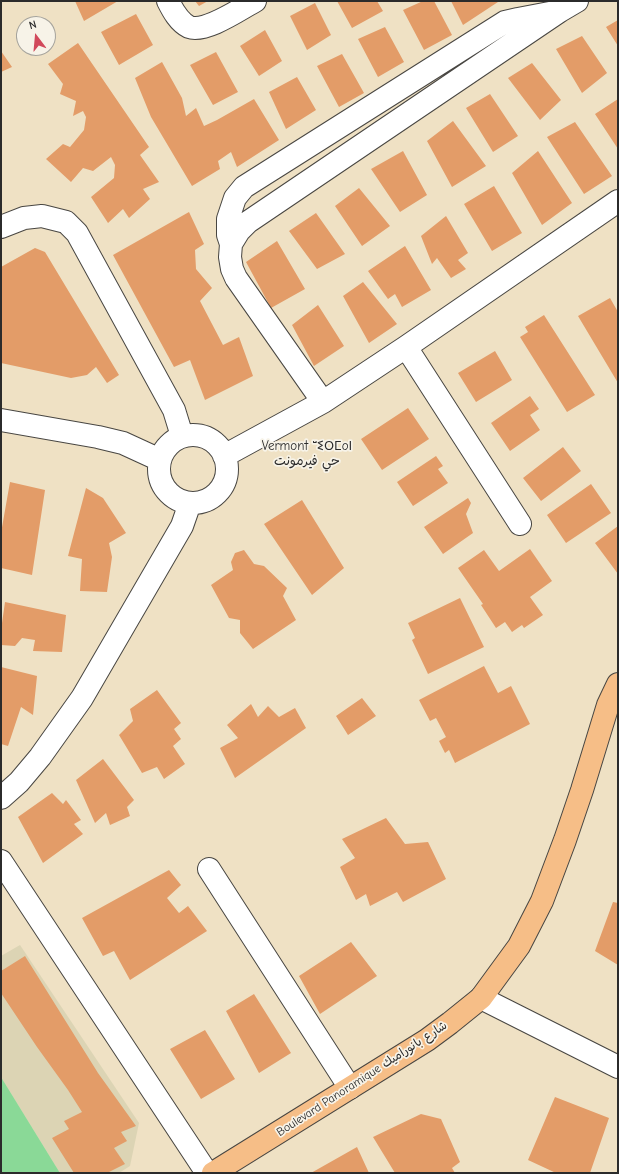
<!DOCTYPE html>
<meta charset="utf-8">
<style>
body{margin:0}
#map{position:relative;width:619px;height:1174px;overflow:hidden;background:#efe1c4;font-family:"Comic Neue",sans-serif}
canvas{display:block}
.frame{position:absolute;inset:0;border:2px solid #2b2b2b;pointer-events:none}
.north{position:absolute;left:16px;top:16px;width:40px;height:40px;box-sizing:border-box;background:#f7f3e8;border:1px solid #a5a39c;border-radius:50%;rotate:344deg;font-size:11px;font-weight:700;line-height:16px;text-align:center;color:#2b2b2b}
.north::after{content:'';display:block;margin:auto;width:14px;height:18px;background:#d1495b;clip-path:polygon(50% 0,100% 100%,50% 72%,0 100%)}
</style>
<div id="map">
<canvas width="619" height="1174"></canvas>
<div class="frame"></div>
<div class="north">N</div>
</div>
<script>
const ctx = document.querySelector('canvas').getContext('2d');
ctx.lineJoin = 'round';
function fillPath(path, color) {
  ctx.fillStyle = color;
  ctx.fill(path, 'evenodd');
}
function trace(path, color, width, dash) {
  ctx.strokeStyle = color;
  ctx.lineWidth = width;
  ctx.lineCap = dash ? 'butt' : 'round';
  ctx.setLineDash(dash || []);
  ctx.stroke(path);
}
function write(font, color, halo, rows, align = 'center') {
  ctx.font = font + ' "Comic Neue","Playpen Sans Arabic","Noto Sans Tifinagh",sans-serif';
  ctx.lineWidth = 3.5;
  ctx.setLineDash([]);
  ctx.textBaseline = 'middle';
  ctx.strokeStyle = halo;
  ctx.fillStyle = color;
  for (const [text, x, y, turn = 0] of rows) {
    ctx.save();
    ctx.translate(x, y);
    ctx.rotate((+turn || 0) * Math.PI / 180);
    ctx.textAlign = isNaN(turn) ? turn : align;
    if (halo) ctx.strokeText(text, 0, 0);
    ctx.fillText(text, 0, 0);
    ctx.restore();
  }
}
fillPath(new Path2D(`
 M 20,945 L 139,1123 L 130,1166 L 119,1173 L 60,1173 L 1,1077 L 1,956 Z`), '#dcd4b4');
fillPath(new Path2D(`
 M 1,1077 L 60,1173 L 1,1173 Z`), '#8ad997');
fillPath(new Path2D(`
 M 75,1 L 118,1 L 84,21 Z
 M 195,1 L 208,1 L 199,6 Z
 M 337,1 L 377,1 L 383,11 L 352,28 Z
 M 423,1 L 434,1 L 452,35 L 424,50 L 403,10 Z
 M 451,1 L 497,1 L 498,2 L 463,25 Z
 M 315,3 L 331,35 L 307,50 L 290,16 Z
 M 136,14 L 153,45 L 119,65 L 101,32 Z
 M 618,20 L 618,46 L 606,27 Z
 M 385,27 L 404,62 L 378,77 L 358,39 Z
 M 265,30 L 282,61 L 259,76 L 240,46 Z
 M 582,36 L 607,73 L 582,93 L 556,49 Z
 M 78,43 L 149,147 L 140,155 L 159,182 L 143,189 L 150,199 L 129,218 L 123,209 L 108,223 L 91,197 L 114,178 L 115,165 L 111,157 L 93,171 L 83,168 L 71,182 L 46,159 L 63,144 L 70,147 L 84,130 L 86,117 L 83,111 L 73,116 L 76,101 L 60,94 L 63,84 L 48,64 Z
 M 1,51 L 12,67 L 1,72 Z
 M 216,52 L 238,92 L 213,105 L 190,65 Z
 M 342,54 L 364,93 L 339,107 L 317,66 Z
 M 162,62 L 182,98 L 186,116 L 196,108 L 204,126 L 217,120 L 254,99 L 279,140 L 237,167 L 231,152 L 218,161 L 220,169 L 192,186 L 151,117 L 135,78 Z
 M 532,63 L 561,100 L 540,120 L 508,78 Z
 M 297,77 L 316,110 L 286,129 L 269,92 Z
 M 490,94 L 518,136 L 493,152 L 466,108 Z
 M 618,99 L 618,149 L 595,114 Z
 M 453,121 L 486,166 L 452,187 L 427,141 Z
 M 575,122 L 612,176 L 584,194 L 547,137 Z
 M 403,151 L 427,195 L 400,212 L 371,169 Z
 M 538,151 L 572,203 L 542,225 L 512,173 Z
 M 494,186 L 522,233 L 492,251 L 464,204 Z
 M 359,188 L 390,226 L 362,246 L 335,206 Z
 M 189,212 L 204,244 L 195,250 L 196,269 L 212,288 L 200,301 L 223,345 L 239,337 L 253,376 L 205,400 L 190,360 L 174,367 L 113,255 Z
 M 316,213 L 345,254 L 317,269 L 289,231 Z
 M 446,216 L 468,253 L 458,260 L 466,269 L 451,278 L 437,258 L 432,264 L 421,236 Z
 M 277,241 L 305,289 L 271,308 L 246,262 Z
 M 405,246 L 431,290 L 402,307 L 395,294 L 388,299 L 368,271 Z
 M 35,248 L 45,252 L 119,375 L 107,383 L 96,367 L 87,375 L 71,378 L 1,363 L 1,267 Z
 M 363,282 L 397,324 L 369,343 L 343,296 Z
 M 610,298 L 618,312 L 618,383 L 578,316 Z
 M 318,305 L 344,346 L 314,366 L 292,325 Z
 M 544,315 L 595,395 L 567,412 L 520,337 L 528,332 L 525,327 Z
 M 495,351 L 512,380 L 476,402 L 458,373 Z
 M 530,396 L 539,409 L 530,415 L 540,430 L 510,451 L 491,423 Z
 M 408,408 L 429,439 L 382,470 L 361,439 Z
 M 563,447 L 581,471 L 541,501 L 523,478 Z
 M 436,456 L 443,466 L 438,469 L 448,483 L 413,506 L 397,482 Z
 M 10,482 L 45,490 L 32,575 L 1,568 L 1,533 Z
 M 591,484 L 611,513 L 566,543 L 547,515 Z
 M 86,488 L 103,498 L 126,533 L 109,543 L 112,557 L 107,592 L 80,591 L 82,559 L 68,556 Z
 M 468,498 L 471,503 L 466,514 L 473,533 L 443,554 L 424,527 Z
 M 302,500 L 344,568 L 312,595 L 264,524 Z
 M 618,526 L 618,574 L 595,543 Z
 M 530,549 L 552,581 L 530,597 L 543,615 L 524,628 L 522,625 L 512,632 L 505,622 L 496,628 L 481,605 L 483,604 L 458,568 L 484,550 L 499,571 Z
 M 244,550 L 254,564 L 264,566 L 287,588 L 283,596 L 296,620 L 253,649 L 240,633 L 240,620 L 229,618 L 211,585 L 233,570 L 231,562 L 235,553 Z
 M 460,598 L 484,647 L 428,674 L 412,640 L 415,638 L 408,623 Z
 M 5,602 L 66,615 L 62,652 L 33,651 L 35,640 L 22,638 L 15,646 L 1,645 L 1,630 Z
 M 484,666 L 498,693 L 511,686 L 530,724 L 455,763 L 449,750 L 445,753 L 439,741 L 446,737 L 436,718 L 430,721 L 419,700 Z
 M 1,667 L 37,676 L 33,715 L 21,707 L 8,746 L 1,744 Z
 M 157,690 L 181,723 L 174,729 L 181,739 L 173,746 L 185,764 L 164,779 L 157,767 L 142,773 L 119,735 L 133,721 L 130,709 Z
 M 362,698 L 376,716 L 348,735 L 336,716 Z
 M 251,704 L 258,717 L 268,706 L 279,717 L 295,708 L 306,728 L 235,778 L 220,748 L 238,738 L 227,725 Z
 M 103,759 L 134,800 L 127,807 L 130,816 L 110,825 L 106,813 L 95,823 L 76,780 Z
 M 52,793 L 63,804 L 66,800 L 81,820 L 74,824 L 83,834 L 43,863 L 18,817 Z
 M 386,818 L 405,844 L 428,842 L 446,879 L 403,902 L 397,892 L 370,906 L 366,894 L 356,900 L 340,867 L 355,858 L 342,839 Z
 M 169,870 L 181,885 L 167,898 L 179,913 L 188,906 L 207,931 L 130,980 L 114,951 L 103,956 L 82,918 Z
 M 613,902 L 618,903 L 618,965 L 595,951 Z
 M 351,942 L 377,976 L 320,1014 L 299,976 Z
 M 25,956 L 98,1073 L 136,1126 L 121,1132 L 127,1141 L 114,1148 L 125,1164 L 107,1173 L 74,1173 L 52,1138 L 69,1129 L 64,1121 L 82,1112 L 68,1090 L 37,1047 L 1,993 L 1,971 Z
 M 254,994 L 291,1053 L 259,1073 L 226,1011 Z
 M 205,1030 L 235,1079 L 201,1099 L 170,1049 Z
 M 555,1097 L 609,1118 L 590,1173 L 556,1173 L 528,1160 Z
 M 421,1114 L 441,1119 L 460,1162 L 452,1168 L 455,1173 L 395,1173 L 373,1137 Z
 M 357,1147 L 369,1173 L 311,1173 Z`), '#e39c68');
const minor = new Path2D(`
 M 168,1 C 173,11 179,22 189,27 C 206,33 240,9 255,1
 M 1,227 L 24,218 L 42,216 L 66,222 L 77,233 L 174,410 L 182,436
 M 231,244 L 239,231 L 248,222 L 560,11 L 577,1
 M 406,347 L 520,524
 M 323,402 L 236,278 L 232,269 L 230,257 L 231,244 L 228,235 L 228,219 L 235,198 L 244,187 L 505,22 L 518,19 L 560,11
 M 1,420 L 98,437 L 123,443 L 160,460
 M159 469a34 34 0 1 1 68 0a34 34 0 1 1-68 0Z
 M 224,456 L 323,402 L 406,347 L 618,201
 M 1,798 L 19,782 L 40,757 L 82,698 L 182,526 L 190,503
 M 1,861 L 207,1173
 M 209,869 L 350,1088
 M 481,998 L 618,1067`);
const major = new Path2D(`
 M 213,1173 L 427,1040 L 450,1023 L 481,998 L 519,946 L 542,901 L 565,840 L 582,790 L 608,705 L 618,684`);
trace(minor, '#484642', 24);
trace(major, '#484642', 24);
trace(minor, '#fff', 22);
trace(major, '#f6be87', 22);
write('12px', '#2b2b2b', '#f7f3e8', [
 ["Boulevard Panoramique شارع بانوراميك",362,1079,-33]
]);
write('13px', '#2b2b2b', '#f7f3e8', [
 ["Vermont ⵯⵉⵔⵎoⵏ",307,446],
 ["حي فيرمونت",307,461]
]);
</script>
